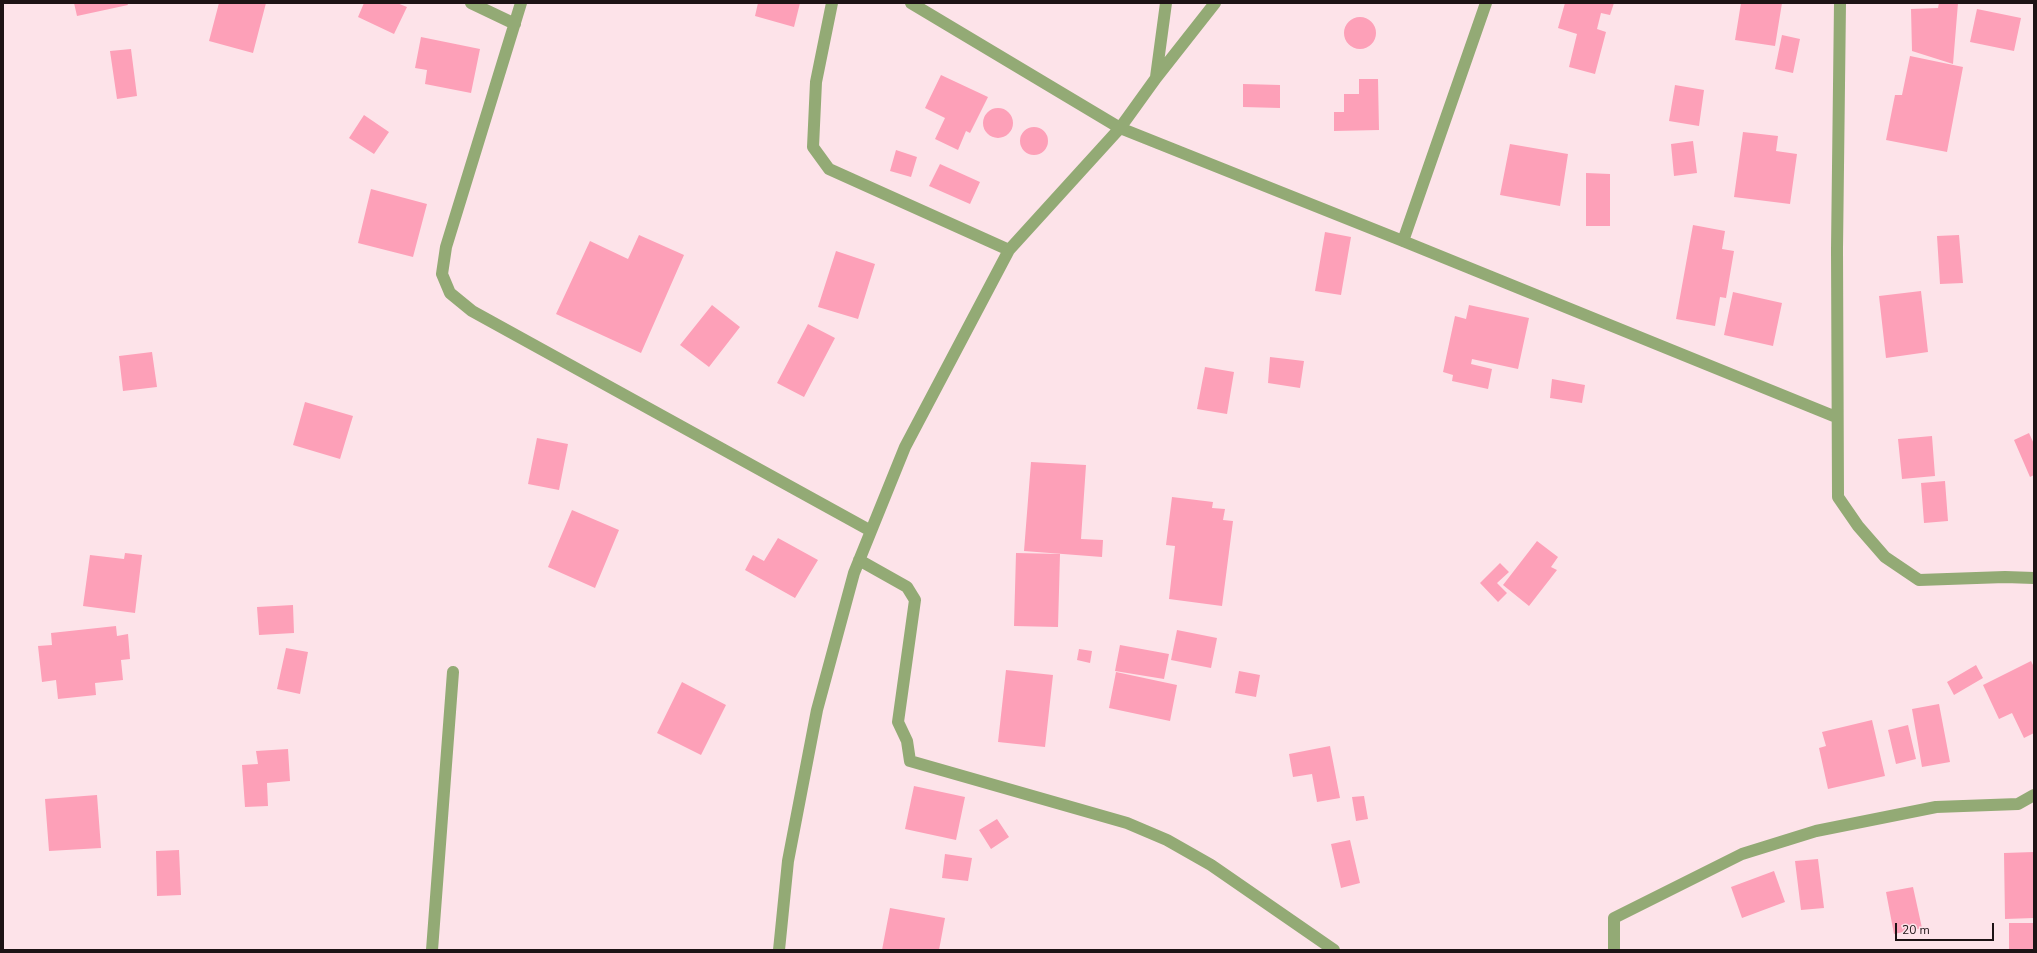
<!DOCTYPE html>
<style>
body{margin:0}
#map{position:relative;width:2037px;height:953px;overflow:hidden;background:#fde3e9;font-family:"Nunito Sans",sans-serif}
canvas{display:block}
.frame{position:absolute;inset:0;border:4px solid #1d1315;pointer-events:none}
.scale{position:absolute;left:1895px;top:923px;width:99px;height:18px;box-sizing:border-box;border:2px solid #1d1315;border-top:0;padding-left:5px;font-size:12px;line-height:14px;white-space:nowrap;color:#1d1315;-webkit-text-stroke:3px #fde3e9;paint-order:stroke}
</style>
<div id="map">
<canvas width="2037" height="953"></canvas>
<div class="frame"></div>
<div class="scale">20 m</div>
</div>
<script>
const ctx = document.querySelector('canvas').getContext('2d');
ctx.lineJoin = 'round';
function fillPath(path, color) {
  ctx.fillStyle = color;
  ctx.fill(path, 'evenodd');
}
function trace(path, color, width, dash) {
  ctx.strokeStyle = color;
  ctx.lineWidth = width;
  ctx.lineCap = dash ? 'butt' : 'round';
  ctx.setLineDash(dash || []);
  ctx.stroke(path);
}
fillPath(new Path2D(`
 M 74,3 L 127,3 L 128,5 L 77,16 Z
 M 219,3 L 266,3 L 253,53 L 209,41 Z
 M 364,3 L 397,3 L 407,7 L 394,34 L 358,17 Z
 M 758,3 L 800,3 L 794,27 L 755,16 Z
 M 1565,3 L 1614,3 L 1610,15 L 1601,13 L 1597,29 L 1606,32 L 1595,74 L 1569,67 L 1577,34 L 1558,28 Z
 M 1741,3 L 1782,3 L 1775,46 L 1735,40 Z
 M 1939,3 L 1958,3 L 1953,64 L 1912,51 L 1911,9 L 1938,8 Z
 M 1977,9 L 2021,18 L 2014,51 L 1970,42 Z
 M1344 33a16 16 0 1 1 32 0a16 16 0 1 1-32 0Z
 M 1782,35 L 1800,39 L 1793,73 L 1775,69 Z
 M 421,37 L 480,49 L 471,93 L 425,84 L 427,70 L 415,68 Z
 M 131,49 L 137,96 L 117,99 L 110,51 Z
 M 1910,56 L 1963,67 L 1947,152 L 1886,140 L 1895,95 L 1902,95 Z
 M 941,75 L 988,97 L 970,133 L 966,131 L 958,150 L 935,139 L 945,118 L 925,108 Z
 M 1359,79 L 1378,79 L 1379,130 L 1334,131 L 1334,112 L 1344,112 L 1344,94 L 1359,94 Z
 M 1243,84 L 1280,85 L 1280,108 L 1243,107 Z
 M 1675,85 L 1704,90 L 1699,126 L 1669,121 Z
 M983 123a15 15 0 1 1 30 0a15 15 0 1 1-30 0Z
 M 364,115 L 389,132 L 374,154 L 349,138 Z
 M1020 141a14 14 0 1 1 28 0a14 14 0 1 1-28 0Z
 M 1743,132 L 1778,136 L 1776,151 L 1797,154 L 1790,204 L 1734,197 Z
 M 1693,141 L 1697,173 L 1674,176 L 1671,144 Z
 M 1510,144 L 1568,154 L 1560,206 L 1500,195 Z
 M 896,150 L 917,157 L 911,177 L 890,171 Z
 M 940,164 L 980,182 L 970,204 L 929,186 Z
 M 1586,173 L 1610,174 L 1610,226 L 1586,226 Z
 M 371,189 L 427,204 L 413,257 L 358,243 Z
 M 1693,225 L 1725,231 L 1722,249 L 1734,251 L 1726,298 L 1720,297 L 1715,326 L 1676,319 Z
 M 1325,232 L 1351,237 L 1341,295 L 1315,291 Z
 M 639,235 L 684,255 L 641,353 L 556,314 L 590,241 L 628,259 Z
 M 1959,235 L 1963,283 L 1940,284 L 1937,236 Z
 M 836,251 L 875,264 L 858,319 L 818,307 Z
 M 1921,291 L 1928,352 L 1886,358 L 1879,296 Z
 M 1733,292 L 1782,303 L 1773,346 L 1724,335 Z
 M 712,305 L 740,327 L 709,367 L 680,345 Z
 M 1469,305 L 1529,318 L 1518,369 L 1472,359 L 1471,364 L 1492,369 L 1488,389 L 1452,381 L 1453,375 L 1443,372 L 1455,316 L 1466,319 Z
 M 808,324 L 835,338 L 804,397 L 777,383 Z
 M 152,352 L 157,387 L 123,391 L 119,356 Z
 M 1270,357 L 1304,361 L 1300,388 L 1268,383 Z
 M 1205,367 L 1234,372 L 1227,414 L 1197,409 Z
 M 1552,379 L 1585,385 L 1582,403 L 1550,398 Z
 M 305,402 L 353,416 L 340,459 L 293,445 Z
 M 2029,433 L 2034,444 L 2034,475 L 2030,477 L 2014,440 Z
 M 1932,436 L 1935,476 L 1902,479 L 1898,439 Z
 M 537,438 L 568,444 L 559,490 L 528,484 Z
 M 1031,462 L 1086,465 L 1081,539 L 1103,540 L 1102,557 L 1024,551 Z
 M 1945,481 L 1948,521 L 1924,523 L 1921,483 Z
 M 1172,497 L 1213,502 L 1212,508 L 1225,509 L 1223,520 L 1233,521 L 1222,606 L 1169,599 L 1175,546 L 1166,545 Z
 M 572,510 L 619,530 L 595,588 L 548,567 Z
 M 778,538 L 818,560 L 795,598 L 745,570 L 753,555 L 764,561 Z
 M 1537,541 L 1558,557 L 1551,567 L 1557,570 L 1529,606 L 1503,585 Z
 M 125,553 L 142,555 L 135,613 L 83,606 L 90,555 L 124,559 Z
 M 1016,553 L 1060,554 L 1058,627 L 1014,626 Z
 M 1500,563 L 1509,572 L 1497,583 L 1507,593 L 1498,602 L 1480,583 Z
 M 293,605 L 294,633 L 259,635 L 257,607 Z
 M 116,626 L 117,636 L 128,634 L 130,659 L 121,660 L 123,680 L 95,683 L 96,695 L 58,699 L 56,680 L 42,682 L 38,646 L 52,645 L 51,633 Z
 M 1177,630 L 1217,638 L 1211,668 L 1171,660 Z
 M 1120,645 L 1169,654 L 1164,679 L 1115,671 Z
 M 286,648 L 308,652 L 300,694 L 277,689 Z
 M 1079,649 L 1092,651 L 1090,663 L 1077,660 Z
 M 2031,661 L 2034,667 L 2034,733 L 2024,738 L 2012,713 L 1999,719 L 1983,685 Z
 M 1976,665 L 1983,678 L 1954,695 L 1947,682 Z
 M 1006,670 L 1053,675 L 1045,747 L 998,742 Z
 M 1239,671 L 1260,675 L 1256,697 L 1235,693 Z
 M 1116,672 L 1177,685 L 1170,721 L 1109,708 Z
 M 682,682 L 726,705 L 701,755 L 657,733 Z
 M 1939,704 L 1950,762 L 1922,767 L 1912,709 Z
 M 1872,720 L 1885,776 L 1828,789 L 1819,748 L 1826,746 L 1822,732 Z
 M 1908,725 L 1916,759 L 1896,764 L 1888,730 Z
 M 1330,746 L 1340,798 L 1317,802 L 1312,774 L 1293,777 L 1289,754 Z
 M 288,749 L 290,781 L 267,783 L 268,806 L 245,807 L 242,765 L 258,764 L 256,751 Z
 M 914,786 L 965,797 L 956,840 L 905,829 Z
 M 97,795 L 101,848 L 49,851 L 45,799 Z
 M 1364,796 L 1368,819 L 1356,821 L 1352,797 Z
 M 997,819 L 1009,837 L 991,849 L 979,830 Z
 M 1350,840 L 1360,883 L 1341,888 L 1331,844 Z
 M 179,850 L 181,895 L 157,896 L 156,851 Z
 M 2034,852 L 2034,918 L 2005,919 L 2004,853 Z
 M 945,854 L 972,858 L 968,881 L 942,878 Z
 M 1818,859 L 1824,908 L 1801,910 L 1795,861 Z
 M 1774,871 L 1785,902 L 1742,918 L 1731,887 Z
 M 1913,887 L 1922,928 L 1894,934 L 1886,892 Z
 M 890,908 L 945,918 L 939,950 L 882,950 Z
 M 2009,923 L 2034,923 L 2034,950 L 2009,950 Z`), '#fda0b8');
trace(new Path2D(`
 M 471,3 L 515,24
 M 521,3 L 446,247 L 442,274 L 450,293 L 472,311 L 871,531
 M 832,3 L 816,82 L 813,147 L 829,169 L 1009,250
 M 911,3 L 1120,128 L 1403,241 L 1836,417
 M 1840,3 L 1837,249 L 1838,497 L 1858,526 L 1885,557 L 1919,580 L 2005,577 L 2034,578
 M 1156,77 L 1166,3
 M 1403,241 L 1486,3
 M 859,560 L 907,587 L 915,600 L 898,722 L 907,741 L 910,761 L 1127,823 L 1167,840 L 1211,865 L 1334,950
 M 432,950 L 453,672
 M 779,950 L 788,861 L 817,710 L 854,573 L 905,447 L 1009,250 L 1120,128 L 1156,78 L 1215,3
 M 1614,950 L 1614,918 L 1742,854 L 1816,831 L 1936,807 L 2018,804 L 2034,795`), '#93aa75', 12);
</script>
